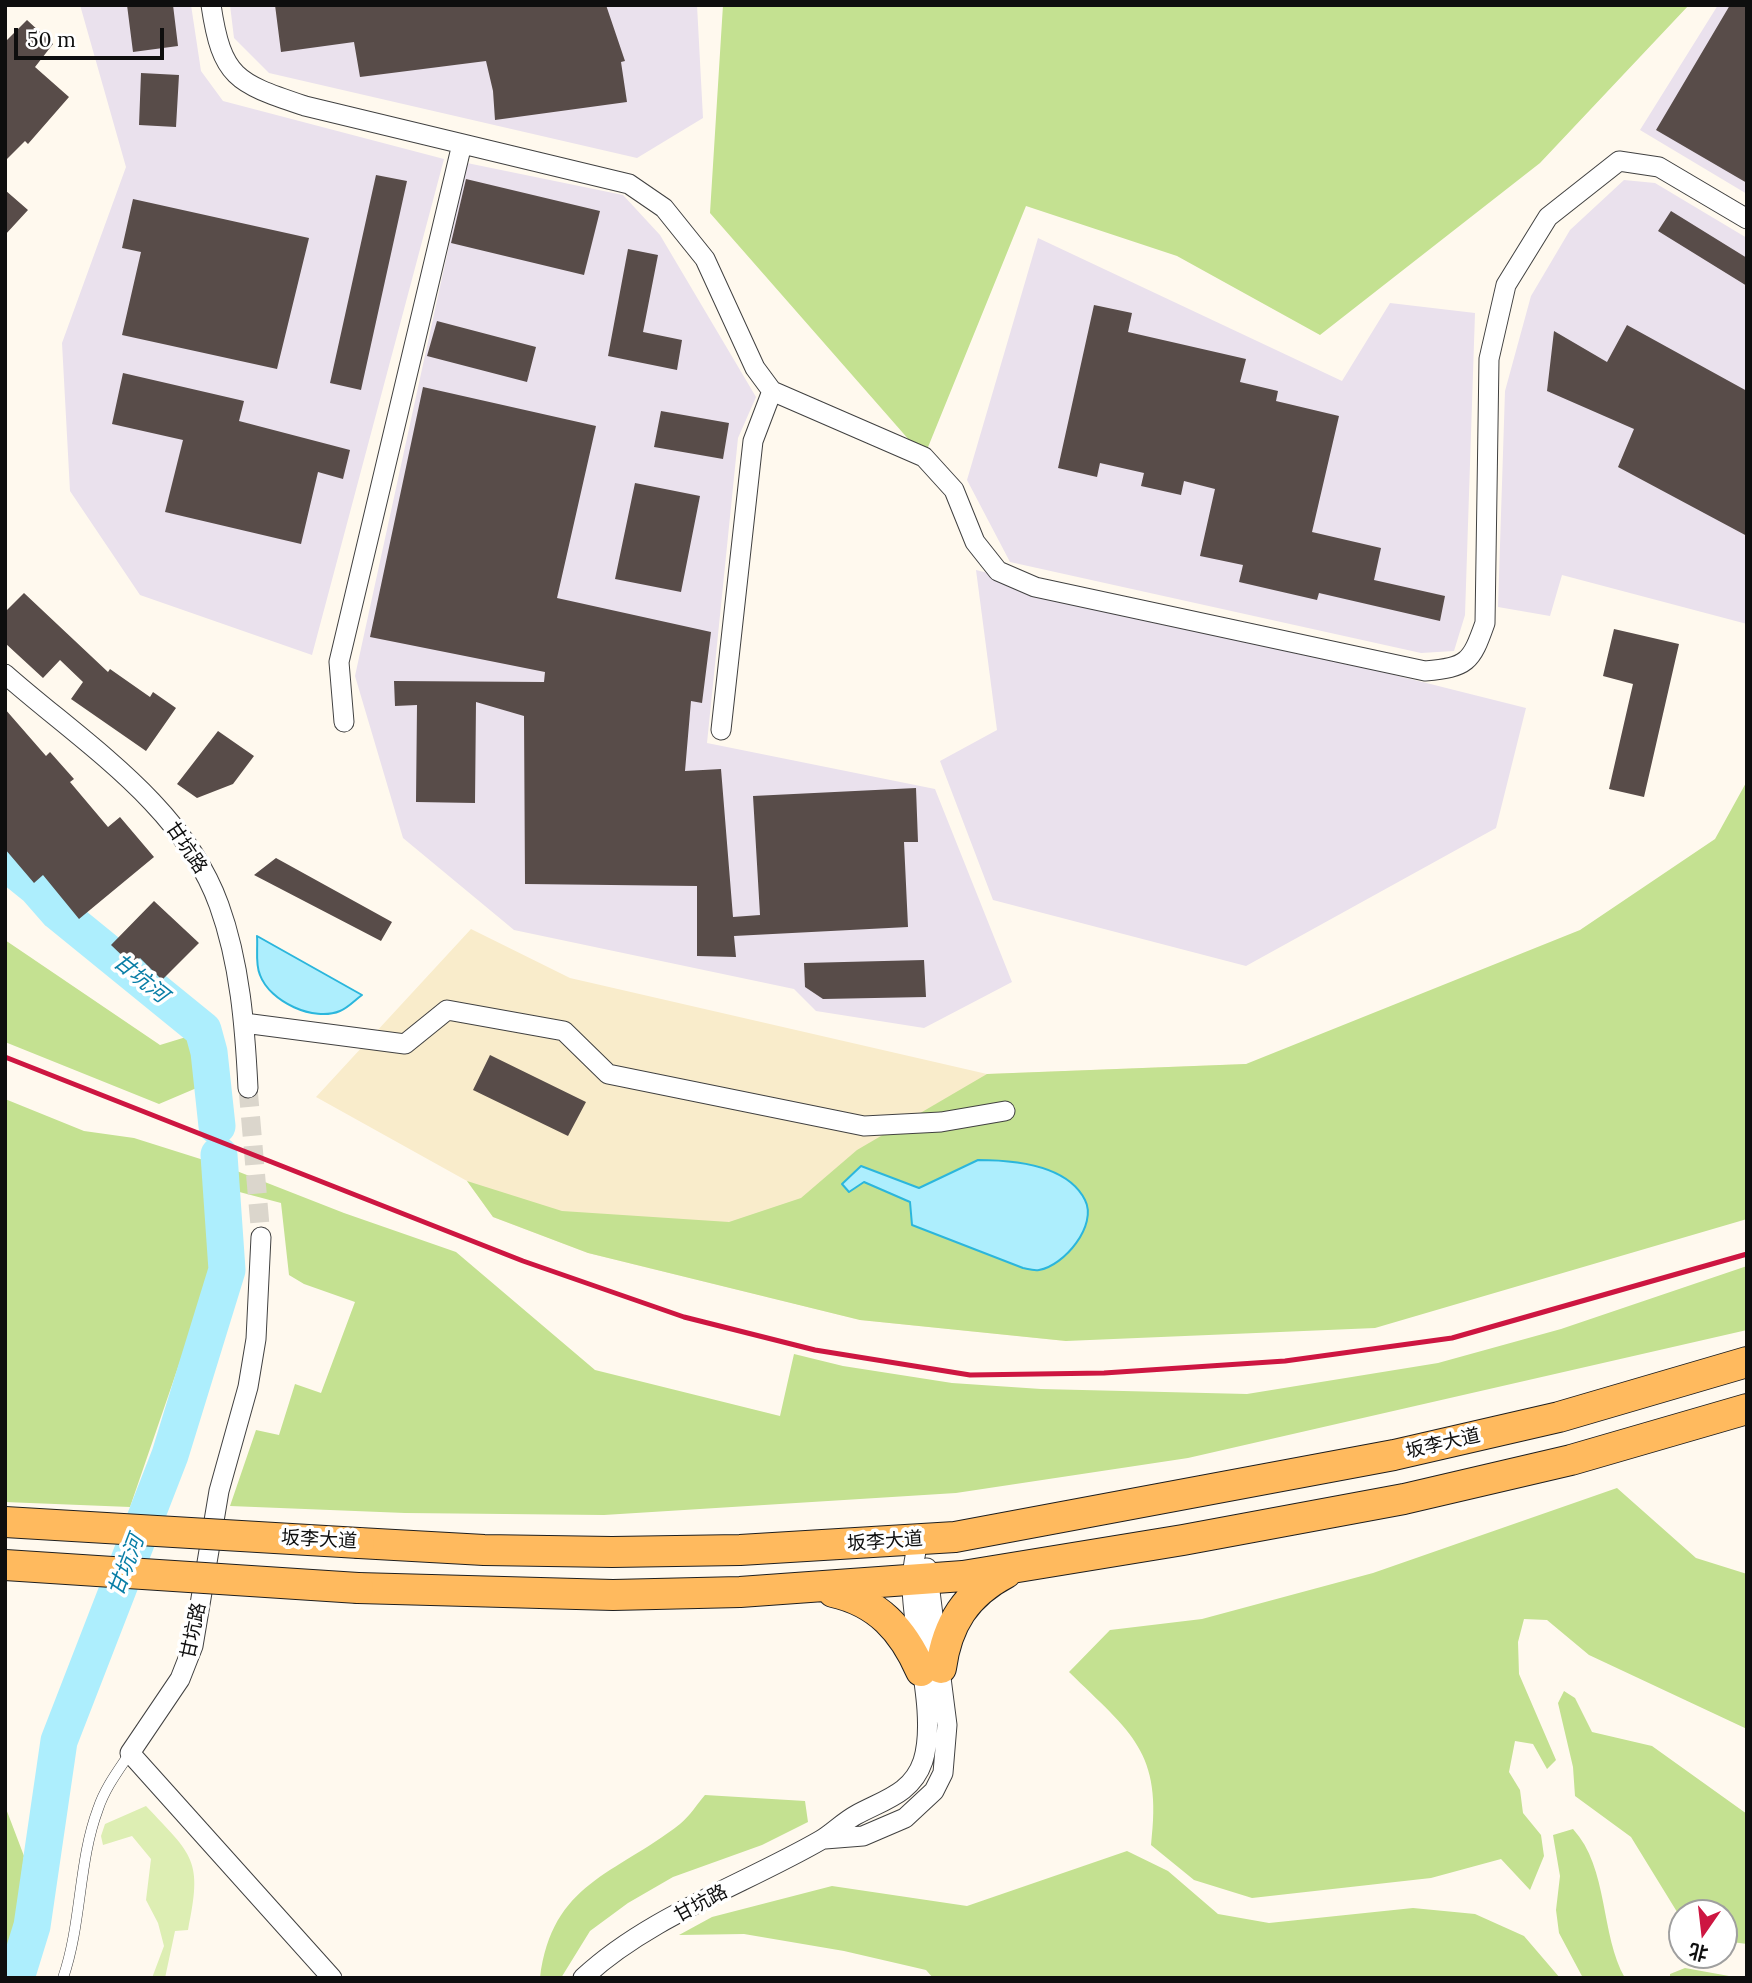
<!DOCTYPE html>
<meta charset="utf-8">
<style>
body{margin:0}
#map{position:relative;width:1752px;height:1983px;overflow:hidden;background:#fff9ee;font-family:Lora,"Noto Sans SC",serif}
canvas{display:block}
.frame{position:absolute;inset:0;border:7px solid #0e0e0e;pointer-events:none}
.north{position:absolute;left:1668px;top:1899px;width:70px;height:70px;box-sizing:border-box;background:#fff;border:2px solid #9f9f9f;border-radius:50%;rotate:194deg;font-size:19px;font-weight:700;line-height:28px;text-align:center;color:#0e0e0e}
.north::after{content:'';display:block;margin:auto;width:24px;height:32px;background:#cd1641;clip-path:polygon(50% 0,100% 100%,50% 72%,0 100%)}
.scale{position:absolute;left:14px;top:28px;width:150px;height:32px;box-sizing:border-box;border:4px solid #0e0e0e;border-top:0;padding-left:9px;font-size:21px;line-height:24px;white-space:nowrap;color:#0e0e0e;-webkit-text-stroke:5px #fff;paint-order:stroke}
</style>
<div id="map">
<canvas width="1752" height="1983"></canvas>
<div class="frame"></div>
<div class="north">北</div>
<div class="scale">50 m</div>
</div>
<script>
const ctx = document.querySelector('canvas').getContext('2d');
ctx.lineJoin = 'round';
function fillPath(path, color) {
  ctx.fillStyle = color;
  ctx.fill(path, 'evenodd');
}
function trace(path, color, width, dash) {
  ctx.strokeStyle = color;
  ctx.lineWidth = width;
  ctx.lineCap = dash ? 'butt' : 'round';
  ctx.setLineDash(dash || []);
  ctx.stroke(path);
}
function write(font, color, halo, rows, align = 'center') {
  ctx.font = font + ' Lora,"Noto Sans SC",serif';
  ctx.lineWidth = 7;
  ctx.setLineDash([]);
  ctx.textBaseline = 'middle';
  ctx.strokeStyle = halo;
  ctx.fillStyle = color;
  for (const [text, x, y, turn = 0] of rows) {
    ctx.save();
    ctx.translate(x, y);
    ctx.rotate((+turn || 0) * Math.PI / 180);
    ctx.textAlign = isNaN(turn) ? turn : align;
    if (halo) ctx.strokeText(text, 0, 0);
    ctx.fillText(text, 0, 0);
    ctx.restore();
  }
}
fillPath(new Path2D(`
 M 80,5 L 191,5 L 201,71 L 223,101 L 444,159 L 312,655 L 140,595 L 70,491 L 62,343 L 126,167 Z
 M 230,5 L 697,5 L 703,118 L 637,158 L 269,73 L 234,38 Z
 M 1718,5 L 1747,5 L 1747,194 L 1640,130 Z
 M 467,163 L 623,195 L 660,235 L 756,397 L 738,438 L 707,743 L 935,789 L 1012,982 L 924,1028 L 816,1011 L 794,989 L 514,930 L 403,838 L 355,676 Z
 M 1624,180 L 1655,183 L 1747,238 L 1747,624 L 1562,575 L 1550,616 L 1498,607 L 1505,391 L 1531,296 L 1570,230 Z
 M 1038,238 L 1342,381 L 1390,303 L 1475,313 L 1465,615 L 1454,651 L 1421,653 L 1010,562 L 967,480 Z
 M 976,570 L 1526,708 L 1496,828 L 1246,966 L 993,900 L 940,761 L 997,730 Z`), '#eae1ed');
fillPath(new Path2D(`
 M 471,929 L 570,978 L 987,1074 L 1246,1064 L 1066,1341 L 860,1320 L 588,1253 L 493,1217 L 467,1181 L 316,1097 Z`), '#f9eccb');
fillPath(new Path2D(`
 M 146,1806 C 193,1856 203,1859 188,1930 L 175,1931 L 165,1978 L 152,1978 L 164,1946 L 158,1923 L 146,1900 L 151,1859 L 132,1836 L 103,1845 L 101,1836 L 105,1824 Z`), '#ddeeb3');
fillPath(new Path2D(`
 M 723,5 L 1689,5 L 1540,163 L 1320,335 L 1177,256 L 1026,206 L 924,457 L 710,213 Z
 M 1747,781 L 1747,1219 L 1375,1328 L 1066,1341 L 860,1320 L 588,1253 L 493,1217 L 467,1181 L 562,1211 L 729,1222 L 801,1198 L 857,1150 L 987,1074 L 1246,1064 L 1580,930 L 1715,839 Z
 M 5,940 L 160,1045 L 196,1034 L 203,1062 L 199,1087 L 159,1104 L 5,1042 Z
 M 5,1099 L 84,1131 L 134,1138 L 229,1168 L 344,1213 L 456,1252 L 595,1370 L 780,1416 L 794,1354 L 843,1366 L 952,1383 L 1041,1389 L 1247,1394 L 1438,1363 L 1561,1329 L 1747,1266 L 1747,1330 L 1188,1458 L 956,1493 L 604,1515 L 405,1513 L 230,1506 L 256,1430 L 279,1435 L 295,1384 L 321,1393 L 355,1302 L 304,1284 L 289,1275 L 281,1203 L 213,1185 L 218,1251 L 130,1507 L 5,1502 Z
 M 1617,1488 L 1696,1558 L 1747,1574 L 1747,1729 L 1589,1655 L 1547,1620 L 1524,1619 L 1518,1642 L 1519,1674 L 1556,1760 L 1547,1769 L 1533,1744 L 1515,1741 L 1509,1772 L 1520,1790 L 1523,1813 L 1541,1835 L 1544,1856 L 1530,1890 L 1501,1859 L 1431,1878 L 1252,1898 L 1194,1880 L 1151,1845 C 1163,1751 1131,1733 1069,1672 L 1110,1630 L 1202,1619 L 1373,1573 Z
 M 1564,1691 L 1575,1698 L 1592,1732 L 1652,1746 L 1747,1814 L 1747,1944 L 1724,1941 L 1724,1913 L 1682,1913 L 1682,1920 L 1631,1837 L 1575,1796 L 1573,1767 L 1558,1703 Z
 M 705,1795 L 805,1801 L 808,1822 L 762,1845 L 673,1877 L 628,1903 L 590,1931 L 561,1978 L 540,1978 C 552,1882 615,1875 680,1824 C 690,1816 697,1804 705,1795 Z
 M 5,1806 L 24,1856 L 15,1923 L 5,1954 Z
 M 1573,1829 C 1609,1868 1600,1935 1625,1978 L 1583,1978 L 1559,1933 L 1556,1910 L 1560,1876 L 1553,1835 Z
 M 1127,1851 L 1168,1871 L 1218,1914 L 1269,1923 L 1413,1908 L 1475,1914 L 1524,1936 L 1560,1978 L 933,1978 L 926,1970 L 844,1951 L 744,1934 L 679,1935 L 712,1917 L 832,1886 L 967,1906 Z
 M 1685,1968 L 1740,1978 L 1670,1978 L 1670,1974 Z`), '#c4e191');
const water = new Path2D(`
 M 257,936 L 362,995 C 355,1000 348,1008 340,1011 C 314,1022 270,1002 260,975 C 255,964 258,948 257,936 Z
 M 978,1160 C 1013,1160 1067,1164 1085,1200 C 1098,1225 1064,1266 1039,1270 C 1034,1271 1028,1269 1023,1268 L 912,1225 L 910,1202 L 864,1182 L 849,1192 L 842,1184 L 861,1166 L 919,1188 Z`);
fillPath(water, '#adeefd');
trace(water, '#2bb6dc', 2);
trace(new Path2D(`
 M 5,862 L 37,888 L 58,912 L 203,1030 L 209,1052 L 217,1126
 M 16,1978 L 32,1926 L 59,1741 L 170,1455 L 227,1270 L 219,1155`), '#adeefd', 37);
fillPath(new Path2D(`
 M 127,5 L 173,5 L 178,46 L 133,52 Z
 M 275,5 L 606,5 L 625,61 L 621,62 L 627,102 L 495,120 L 493,91 L 486,61 L 360,77 L 354,42 L 281,52 Z
 M 1730,5 L 1747,5 L 1747,183 L 1656,130 Z
 M 27,20 L 53,44 L 35,67 L 69,97 L 28,144 L 25,141 L 5,161 L 5,42 Z
 M 141,73 L 179,75 L 176,127 L 139,125 Z
 M 376,175 L 407,181 L 361,390 L 330,383 Z
 M 466,179 L 600,211 L 584,275 L 451,243 Z
 M 5,190 L 28,210 L 5,235 Z
 M 133,199 L 309,238 L 277,369 L 122,335 L 141,252 L 122,248 Z
 M 1671,211 L 1747,258 L 1747,286 L 1658,231 Z
 M 628,249 L 658,255 L 643,332 L 682,340 L 677,370 L 608,356 Z
 M 1094,305 L 1132,313 L 1128,332 L 1246,359 L 1240,382 L 1278,391 L 1276,401 L 1339,416 L 1312,532 L 1381,548 L 1374,580 L 1445,596 L 1440,621 L 1319,593 L 1317,600 L 1239,582 L 1243,565 L 1200,556 L 1215,489 L 1184,481 L 1181,495 L 1141,486 L 1144,473 L 1100,463 L 1097,477 L 1058,468 Z
 M 437,321 L 536,347 L 527,382 L 427,356 Z
 M 1627,325 L 1747,391 L 1747,536 L 1618,467 L 1634,429 L 1547,391 L 1554,331 L 1607,362 Z
 M 123,373 L 244,401 L 239,421 L 350,450 L 343,479 L 318,472 L 301,544 L 165,512 L 183,440 L 112,424 Z
 M 423,387 L 596,426 L 557,598 L 711,632 L 702,703 L 691,701 L 685,771 L 721,769 L 733,917 L 760,915 L 753,796 L 916,788 L 918,842 L 904,842 L 908,927 L 734,936 L 736,957 L 697,956 L 697,886 L 525,884 L 524,716 L 476,702 L 475,803 L 416,802 L 417,705 L 395,706 L 394,681 L 544,682 L 545,672 L 370,637 Z
 M 661,411 L 729,423 L 723,459 L 654,447 Z
 M 635,483 L 700,496 L 681,592 L 615,579 Z
 M 24,593 L 108,672 L 110,669 L 150,697 L 153,692 L 176,708 L 146,751 L 71,699 L 83,682 L 60,660 L 43,678 L 5,643 L 5,612 Z
 M 1614,629 L 1679,644 L 1644,797 L 1609,789 L 1633,684 L 1603,676 Z
 M 5,709 L 46,756 L 50,752 L 74,779 L 70,782 L 108,827 L 120,817 L 154,857 L 79,919 L 43,875 L 34,883 L 5,849 Z
 M 218,731 L 254,756 L 233,784 L 197,798 L 177,784 Z
 M 276,858 L 392,922 L 381,941 L 254,875 Z
 M 154,901 L 199,943 L 162,980 L 140,958 L 132,965 L 111,945 Z
 M 924,960 L 926,997 L 823,999 L 805,987 L 804,963 Z
 M 490,1055 L 586,1102 L 568,1136 L 473,1090 Z`), '#584c49');
trace(new Path2D(`
 M 248,1088 L 261,1237`), '#dbd6cc', 19, [19, 10]);
const lane = new Path2D(`
 M 63,1978 C 82,1923 78,1862 98,1809 C 105,1788 118,1771 130,1753`);
const street = new Path2D(`
 M 211,5 C 222,79 237,83 305,106 L 629,184 L 664,208 L 705,259 L 755,368 L 772,391 L 924,457 L 954,490 L 975,542 L 998,571 L 1035,587 L 1425,671 C 1467,667 1471,663 1485,623 L 1489,359 L 1506,285 L 1548,217 L 1619,161 L 1659,167 L 1747,219
 M 5,674 C 82,742 183,805 219,905 C 240,963 245,1027 248,1088
 M 344,722 L 339,662 L 462,144
 M 721,730 L 753,441 L 772,391
 M 244,1023 L 405,1044 L 447,1010 L 564,1031 L 608,1074 L 864,1126 L 941,1122 L 1005,1111
 M 261,1237 L 256,1339 L 248,1387 L 219,1491 L 193,1646 L 180,1679 L 130,1753 L 332,1978
 M 825,1839 L 863,1836 L 905,1818 L 934,1791 L 943,1773 L 947,1725 L 927,1568
 M 583,1978 C 648,1917 745,1884 821,1840 C 833,1833 843,1822 856,1815 C 883,1800 912,1794 923,1761 C 938,1713 911,1633 912,1582 C 912,1568 916,1553 918,1540`);
const primary = new Path2D(`
 M 359,1543 L 484,1550 L 612,1552 L 740,1550 L 955,1537 L 1394,1455 L 1559,1417 L 1747,1362
 M 358,1588 L 613,1595 L 740,1592 L 963,1576 L 1183,1540 L 1404,1499 L 1571,1460 L 1747,1409
 M 833,1592 C 878,1602 903,1630 921,1671
 M 941,1668 C 947,1624 966,1594 1006,1573`);
trace(lane, '#414141', 11);
trace(street, '#414141', 21);
trace(primary, '#1f1f1f', 32);
trace(lane, '#fff', 10);
trace(street, '#fff', 19);
trace(primary, '#ffba5e', 30);
trace(new Path2D(`
 M 5,1057 L 523,1261 L 684,1317 L 815,1350 L 970,1375 L 1104,1373 L 1285,1361 L 1452,1338 L 1747,1254`), '#cd1641', 5);
const primaryBridge = new Path2D(`
 M 5,1522 L 359,1543
 M 5,1565 L 358,1588`);
trace(primaryBridge, '#1f1f1f', 32, []);
trace(primaryBridge, '#ffba5e', 30);
write('19px', '#0e0e0e', '#fff', [
 ["甘坑路",186,848,56],
 ["坂李大道",1443,1444,-13],
 ["坂李大道",319,1540,3],
 ["坂李大道",885,1542,-4],
 ["甘坑路",194,1631,-78],
 ["甘坑路",701,1904,-28]
]);
write('italic 21px', '#097ea6', '#fff', [
 ["甘坑河",140,979,39],
 ["甘坑河",127,1566,-69]
]);
</script>
